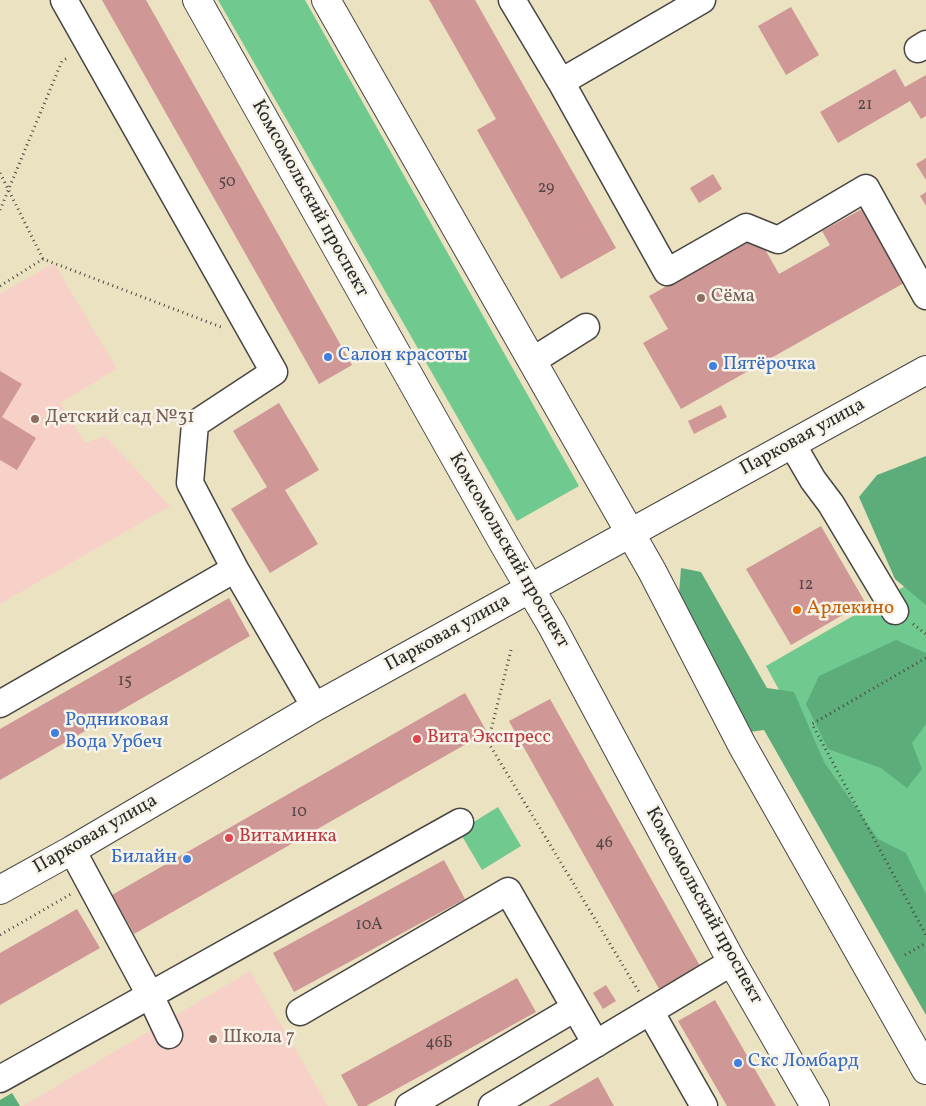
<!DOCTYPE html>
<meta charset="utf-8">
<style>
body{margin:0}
canvas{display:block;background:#ebe2c1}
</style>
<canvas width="926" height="1106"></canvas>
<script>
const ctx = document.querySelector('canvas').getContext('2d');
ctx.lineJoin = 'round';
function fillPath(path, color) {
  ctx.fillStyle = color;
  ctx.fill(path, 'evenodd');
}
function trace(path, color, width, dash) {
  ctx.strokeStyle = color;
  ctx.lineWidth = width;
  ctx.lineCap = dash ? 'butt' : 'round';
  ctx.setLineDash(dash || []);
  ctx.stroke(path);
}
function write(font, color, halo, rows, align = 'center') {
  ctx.font = font + ' Vollkorn,serif';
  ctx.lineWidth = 5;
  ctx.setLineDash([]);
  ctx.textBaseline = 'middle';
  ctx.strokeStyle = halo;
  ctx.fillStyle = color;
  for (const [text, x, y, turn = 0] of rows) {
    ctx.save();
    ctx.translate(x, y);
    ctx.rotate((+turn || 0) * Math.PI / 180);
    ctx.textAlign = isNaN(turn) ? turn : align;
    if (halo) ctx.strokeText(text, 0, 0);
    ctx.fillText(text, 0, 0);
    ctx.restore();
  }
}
fillPath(new Path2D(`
 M 54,263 L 117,369 L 60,403 L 85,443 L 105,436 L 170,506 L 0,604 L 0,294 Z
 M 250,971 L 328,1106 L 23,1106 Z`), '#f7d1c7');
fillPath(new Path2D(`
 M 218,0 L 305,0 L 579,486 L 517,521 Z
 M 926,574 L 926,957 L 887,889 L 766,666 Z
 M 498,807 L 521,846 L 482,870 L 459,831 Z`), '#70c98f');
fillPath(new Path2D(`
 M 926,456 L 926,605 L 895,579 L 859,497 L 877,475 Z
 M 681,568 L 701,572 L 767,688 L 794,692 L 824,762 L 878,839 L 906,853 L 926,894 L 926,1015 L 764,730 L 750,732 L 679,593 Z
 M 896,640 L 926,653 L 926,724 L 912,743 L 922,769 L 907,788 L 881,768 L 828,749 L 806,704 L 819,676 Z
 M 12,1093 L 20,1106 L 0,1106 L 0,1100 Z`), '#5cad7a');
fillPath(new Path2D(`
 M 102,0 L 146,0 L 352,365 L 319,384 Z
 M 429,0 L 475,0 L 616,248 L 561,279 L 477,130 L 496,119 Z
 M 791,7 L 819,55 L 786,75 L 758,26 Z
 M 895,69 L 905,87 L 926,75 L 926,116 L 921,119 L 910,101 L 838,143 L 820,112 Z
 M 926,158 L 926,180 L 916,164 Z
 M 713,174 L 722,189 L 699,203 L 690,188 Z
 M 926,192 L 926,206 L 920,196 Z
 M 869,205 L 911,279 L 681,409 L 643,343 L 668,329 L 649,296 L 757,235 L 779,274 L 830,245 L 822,231 Z
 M 0,371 L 22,384 L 2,417 L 36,438 L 17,470 L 0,460 Z
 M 279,403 L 319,470 L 285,490 L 318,544 L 270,573 L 231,509 L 267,487 L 233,431 Z
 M 721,405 L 727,417 L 694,434 L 688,421 Z
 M 821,526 L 865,602 L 791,645 L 746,569 Z
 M 229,598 L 250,636 L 0,780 L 0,729 Z
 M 465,693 L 487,732 L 134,934 L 112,895 Z
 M 550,699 L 700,966 L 659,989 L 509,721 Z
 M 444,860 L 465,899 L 294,992 L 273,953 Z
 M 77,909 L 100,948 L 0,1005 L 0,953 Z
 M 517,978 L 536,1012 L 366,1106 L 358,1106 L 341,1075 Z
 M 606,985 L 616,1001 L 603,1009 L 593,993 Z
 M 715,1000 L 776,1106 L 727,1106 L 678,1021 Z
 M 598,1077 L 614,1106 L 548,1106 Z`), '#cf9795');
const minor = new Path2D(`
 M 512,0 L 561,82 L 667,272 L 746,227 L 778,240 L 866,188 L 926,296
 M 918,49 L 926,44
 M 561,82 L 702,0
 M 532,361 L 586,327
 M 792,444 L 813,480 L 831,504 L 895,611
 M 235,569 L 315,707
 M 0,704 L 235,569 L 190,483 L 195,424 L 274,372 L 64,0
 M 72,850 L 150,995 L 169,1035
 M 650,1011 L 704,1106
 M 300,1012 L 508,891 L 596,1044
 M 0,1079 L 460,822
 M 409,1106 L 575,1008
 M 492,1106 L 732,962`);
const major = new Path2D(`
 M 197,0 L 505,546 L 552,626 L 732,962 L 815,1106
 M 326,0 L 652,571 L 742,745 L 926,1070
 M 0,890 L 72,850 L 315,707 L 926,370`);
trace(minor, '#484642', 29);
trace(major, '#484642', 30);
trace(new Path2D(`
 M 0,173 L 43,259
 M 0,210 L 62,61 L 69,57
 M 0,286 L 43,259 L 221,327
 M 913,624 L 926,634
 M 511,650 L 488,742 L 639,992
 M 926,658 L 812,724 L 926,935
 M 0,935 L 71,894
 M 905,955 L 926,943`), '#484642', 3, [1, 4]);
trace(minor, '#fff', 26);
trace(major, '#fff', 28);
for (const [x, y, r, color] of [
 [701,298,5,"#8d6e63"],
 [328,357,5,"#3f7fe0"],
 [713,366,5,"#3f7fe0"],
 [35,419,5,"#8d6e63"],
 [797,610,5,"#e8710a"],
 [55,733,5,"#3f7fe0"],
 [417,739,5,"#e0444e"],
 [229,838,5,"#e0444e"],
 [187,859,5,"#3f7fe0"],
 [213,1039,5,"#8d6e63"],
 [738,1063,5,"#3f7fe0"]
]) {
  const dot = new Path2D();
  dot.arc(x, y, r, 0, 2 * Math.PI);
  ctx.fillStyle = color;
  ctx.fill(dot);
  trace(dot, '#f7f3e8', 2);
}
write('16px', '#544646', null, [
 ["21",865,106],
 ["50",227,183],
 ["29",546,189],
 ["12",806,586],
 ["15",125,682],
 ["10",299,813],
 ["46",604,844],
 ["10А",369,926],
 ["46Б",439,1044]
]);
write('19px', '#2b2b2b', '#f7f3e8', [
 ["Комсомольский проспект",309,199,61],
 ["Парковая улица",803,438,-29],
 ["Комсомольский проспект",508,551,60],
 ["Парковая улица",448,634,-29],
 ["Парковая улица",96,835,-30],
 ["Комсомольский проспект",703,906,61]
]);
write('19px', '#785e54', '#f7f3e8', [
 ["Сёма",711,298],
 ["Детский сад №31",45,419],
 ["Школа 7",223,1039]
], 'left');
write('19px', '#366cbe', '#f7f3e8', [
 ["Салон красоты",338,357],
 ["Пятёрочка",723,366],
 ["Родниковая",65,722],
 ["Вода Урбеч",65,744],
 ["Билайн",177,859,"right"],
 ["Скс Ломбард",748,1063]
], 'left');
write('19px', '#c56008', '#f7f3e8', [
 ["Арлекино",807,610]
], 'left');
write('19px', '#be3a42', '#f7f3e8', [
 ["Вита Экспресс",427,739],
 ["Витаминка",239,838]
], 'left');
</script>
